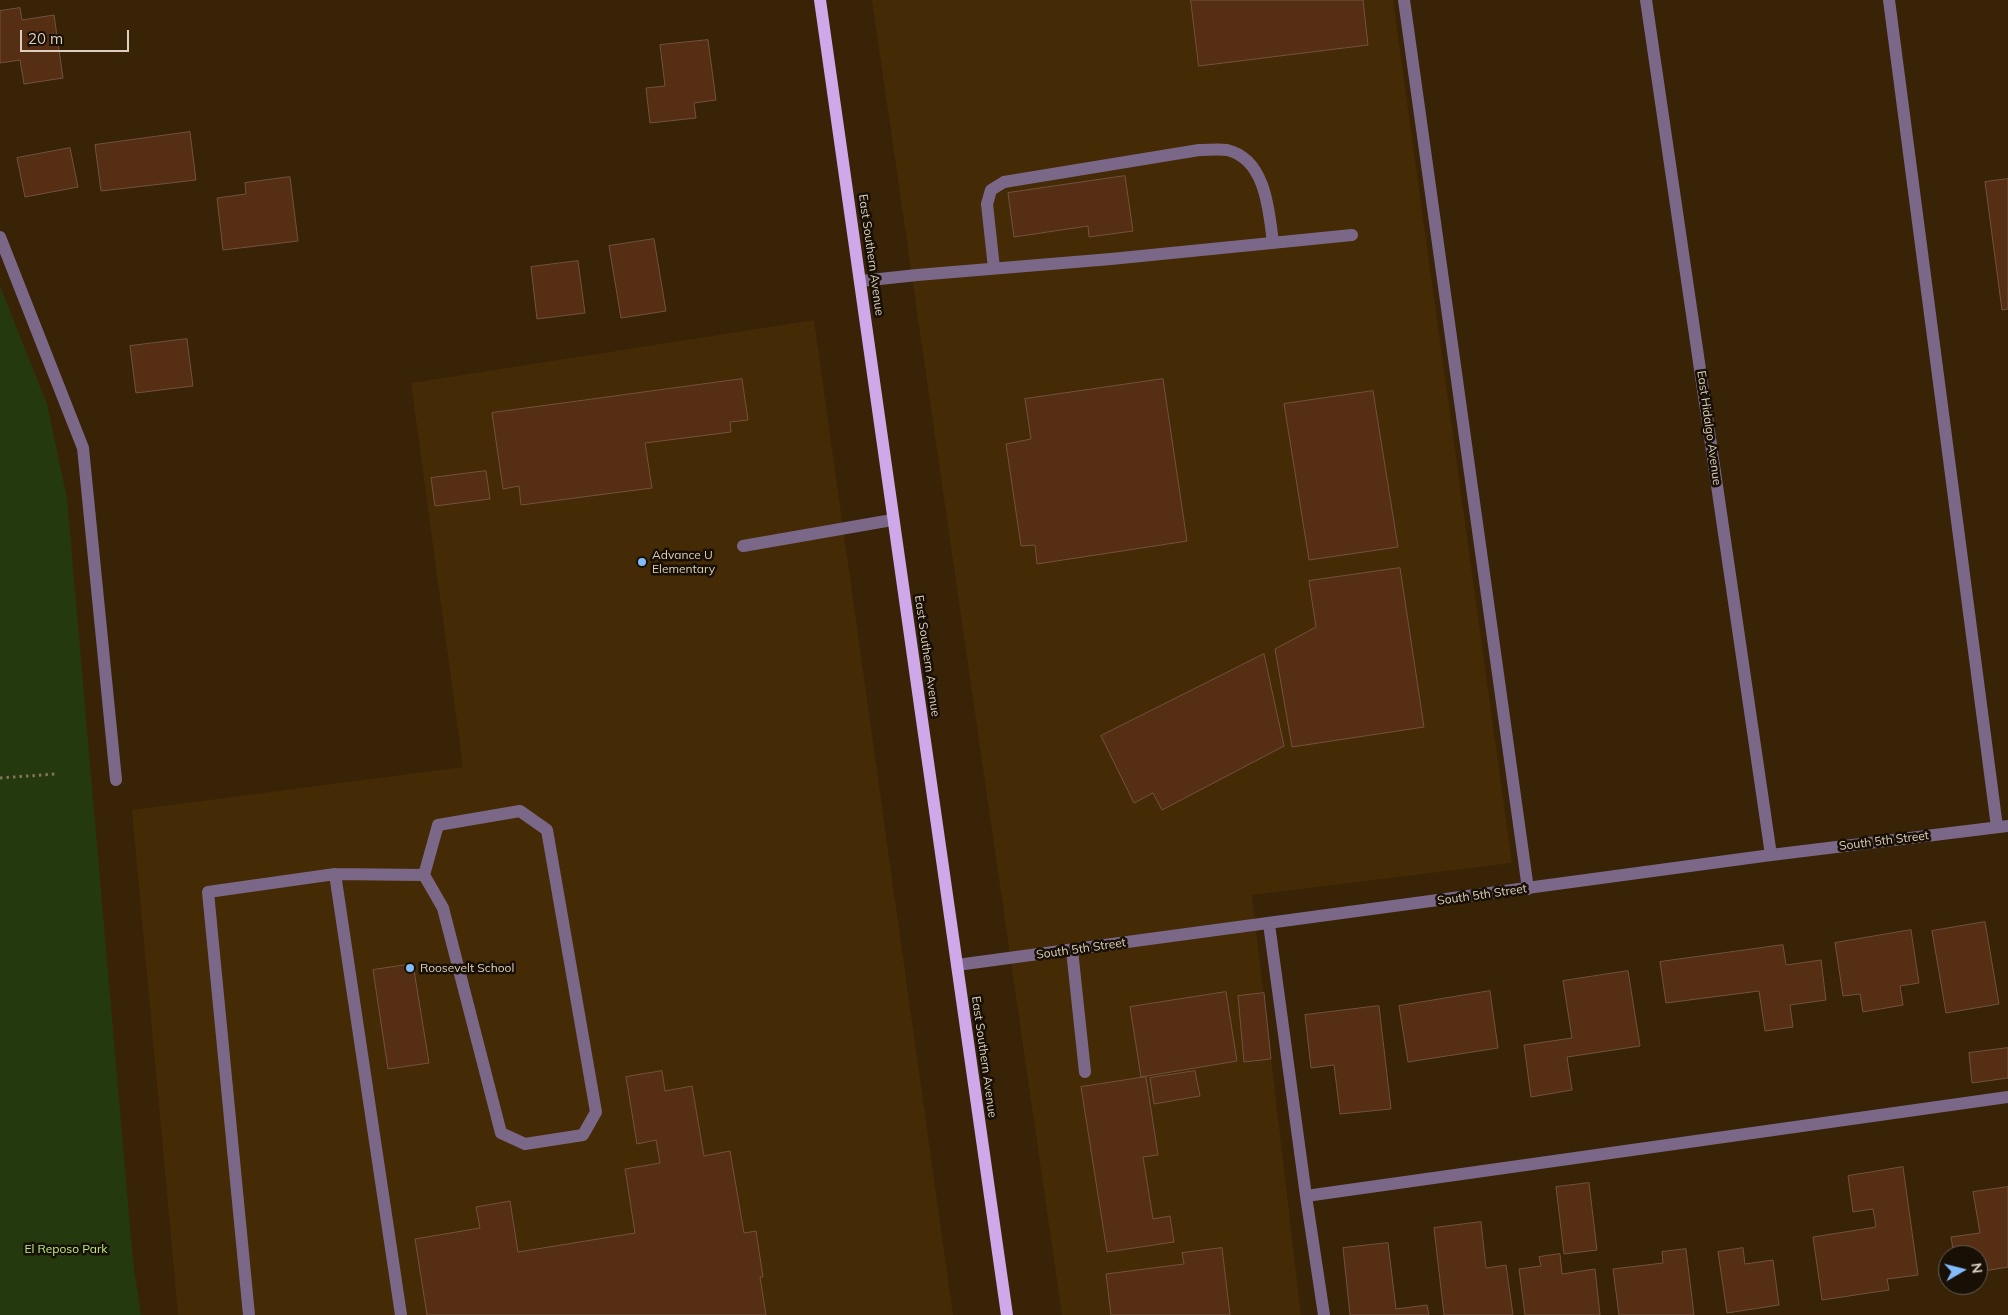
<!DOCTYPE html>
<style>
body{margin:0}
#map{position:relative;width:2008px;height:1315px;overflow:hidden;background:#382307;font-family:Mulish,sans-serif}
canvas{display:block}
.north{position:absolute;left:1938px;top:1245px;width:50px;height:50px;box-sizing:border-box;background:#180f05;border:1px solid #665c4f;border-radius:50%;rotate:82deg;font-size:14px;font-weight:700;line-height:20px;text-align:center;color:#dccfbf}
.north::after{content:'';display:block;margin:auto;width:18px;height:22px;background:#82bcfa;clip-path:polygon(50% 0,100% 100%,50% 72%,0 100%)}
.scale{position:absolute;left:20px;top:30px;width:109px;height:22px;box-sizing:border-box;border:2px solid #dccfbf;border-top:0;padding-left:6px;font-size:15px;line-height:18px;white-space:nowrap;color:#dccfbf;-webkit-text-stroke:4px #180f05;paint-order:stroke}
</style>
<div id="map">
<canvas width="2008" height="1315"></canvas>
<div class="north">N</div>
<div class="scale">20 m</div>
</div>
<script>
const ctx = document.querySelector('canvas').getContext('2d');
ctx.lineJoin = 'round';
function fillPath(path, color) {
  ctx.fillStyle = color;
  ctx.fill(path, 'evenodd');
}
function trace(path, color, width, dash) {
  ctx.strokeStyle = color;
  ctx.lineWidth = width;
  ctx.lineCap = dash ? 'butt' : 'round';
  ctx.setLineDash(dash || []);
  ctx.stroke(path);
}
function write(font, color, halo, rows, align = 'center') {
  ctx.font = font + ' Mulish,sans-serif';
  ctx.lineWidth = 5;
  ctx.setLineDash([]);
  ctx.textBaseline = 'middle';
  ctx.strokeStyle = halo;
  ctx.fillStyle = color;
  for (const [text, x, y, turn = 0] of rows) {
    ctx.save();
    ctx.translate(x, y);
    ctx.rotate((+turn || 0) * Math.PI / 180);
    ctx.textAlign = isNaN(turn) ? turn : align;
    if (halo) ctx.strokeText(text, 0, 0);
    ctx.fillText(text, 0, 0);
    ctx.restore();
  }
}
fillPath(new Path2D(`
 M 872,0 L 1393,0 L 1512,863 L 1252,895 L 1301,1315 L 1062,1315 Z
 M 814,320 L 953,1315 L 178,1315 L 132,810 L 463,767 L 411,383 Z`), '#442a05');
fillPath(new Path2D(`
 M 0,286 L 47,404 L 67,498 L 133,1261 L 141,1315 L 0,1315 Z`), '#25390f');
const building = new Path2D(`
 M 1191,0 L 1363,0 L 1368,45 L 1199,66 Z
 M 20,8 L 22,20 L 54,15 L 63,78 L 24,84 L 20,60 L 0,63 L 0,11 Z
 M 708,40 L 716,100 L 694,103 L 696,118 L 650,123 L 646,88 L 665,86 L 660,45 Z
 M 190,132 L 196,180 L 101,191 L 95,145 Z
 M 70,148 L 78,187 L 25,197 L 17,158 Z
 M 1125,176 L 1133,231 L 1089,237 L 1088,226 L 1014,237 L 1008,193 Z
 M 290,177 L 298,241 L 223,250 L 217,198 L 246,194 L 245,183 Z
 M 2008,179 L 2008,309 L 2002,310 L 1985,182 Z
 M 654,239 L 666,311 L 621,318 L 609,246 Z
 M 578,261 L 585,313 L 537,319 L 531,267 Z
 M 187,339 L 193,386 L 136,393 L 130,346 Z
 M 742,379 L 748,420 L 730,422 L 731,432 L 645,443 L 652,488 L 521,505 L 519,486 L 503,489 L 492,413 Z
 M 1163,379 L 1187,541 L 1037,564 L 1035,545 L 1021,546 L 1006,444 L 1031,439 L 1025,399 Z
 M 1373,391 L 1398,547 L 1309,560 L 1284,404 Z
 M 486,471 L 490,499 L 435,506 L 431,478 Z
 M 1400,568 L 1424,727 L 1292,747 L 1275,649 L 1316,627 L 1309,581 Z
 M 1264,654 L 1284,746 L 1162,810 L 1153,793 L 1134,803 L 1101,736 Z
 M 1985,922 L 1999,1004 L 1946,1013 L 1932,931 Z
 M 1911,930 L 1919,983 L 1900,986 L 1903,1005 L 1863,1012 L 1860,994 L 1843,996 L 1835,943 Z
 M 1783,945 L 1786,965 L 1821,960 L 1826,1000 L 1790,1005 L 1793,1027 L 1765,1031 L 1759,991 L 1666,1003 L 1660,962 Z
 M 413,964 L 429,1063 L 388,1069 L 373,970 Z
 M 1628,971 L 1640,1046 L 1567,1057 L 1572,1090 L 1531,1097 L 1524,1045 L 1572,1038 L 1563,981 Z
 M 1490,991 L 1498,1048 L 1408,1062 L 1399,1006 Z
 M 1226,992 L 1237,1061 L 1141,1077 L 1130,1007 Z
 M 1264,993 L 1271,1059 L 1244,1062 L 1238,996 Z
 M 1379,1006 L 1391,1109 L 1340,1114 L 1334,1065 L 1311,1068 L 1305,1015 Z
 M 2008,1048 L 2008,1078 L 1972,1083 L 1969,1053 Z
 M 662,1071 L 665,1091 L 692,1086 L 704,1156 L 730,1151 L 744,1233 L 756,1231 L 763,1277 L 760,1277 L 766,1315 L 427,1315 L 415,1239 L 480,1228 L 476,1207 L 510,1201 L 518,1252 L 635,1233 L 625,1169 L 660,1163 L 656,1140 L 637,1144 L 626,1077 Z
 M 1195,1071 L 1200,1096 L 1154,1104 L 1150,1078 Z
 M 1146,1077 L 1158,1155 L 1143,1157 L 1153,1219 L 1170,1216 L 1174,1242 L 1107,1252 L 1081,1087 Z
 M 1903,1167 L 1918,1275 L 1887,1279 L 1889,1290 L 1822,1300 L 1813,1237 L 1876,1227 L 1873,1209 L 1853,1212 L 1848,1176 Z
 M 1589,1183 L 1597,1250 L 1564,1254 L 1556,1187 Z
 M 2008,1187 L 2008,1267 L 1978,1272 L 1978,1255 L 1954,1255 L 1951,1237 L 1980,1233 L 1973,1192 Z
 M 1481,1222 L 1486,1268 L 1506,1265 L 1513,1315 L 1444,1315 L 1434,1228 Z
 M 1388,1243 L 1396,1309 L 1427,1305 L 1429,1315 L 1350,1315 L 1343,1248 Z
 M 1222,1248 L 1230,1315 L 1111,1315 L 1106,1274 L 1184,1264 L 1182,1253 Z
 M 1743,1248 L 1745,1264 L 1773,1260 L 1779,1305 L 1727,1313 L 1718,1252 Z
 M 1686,1249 L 1694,1315 L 1619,1315 L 1613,1269 L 1663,1263 L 1662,1252 Z
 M 1560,1254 L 1562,1274 L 1595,1269 L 1600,1315 L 1525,1315 L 1519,1269 L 1541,1266 L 1539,1257 Z`);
fillPath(building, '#562e13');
trace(building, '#72523f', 1);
trace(new Path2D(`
 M 0,778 L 55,774`), '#85745d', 3, [2.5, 4]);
trace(new Path2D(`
 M 1404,0 L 1528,889
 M 1646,0 L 1771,855
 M 1889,0 L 1997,827
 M 0,237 L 83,448 L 116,780
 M 994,268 L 987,204 L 991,190 L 1004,182 L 1199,150 C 1208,150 1219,149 1227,150 C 1266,159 1269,211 1273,243
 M 861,281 L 917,275 L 1111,259 L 1352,235
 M 743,546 L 892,520
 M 335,874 L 424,875 L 443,908 L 501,1133 L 525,1144 L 583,1135 L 596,1112 L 547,830 L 520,811 L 438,825 L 424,875
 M 1269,924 L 1306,1196 L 1324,1315
 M 1072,950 L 1085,1072
 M 957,965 L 1771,855 L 2008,826
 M 1306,1196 L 2008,1097
 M 249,1315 L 208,892 L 335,874 L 401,1315`), '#7b6888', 12);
trace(new Path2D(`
 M 820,0 C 882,438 944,877 1007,1315`), '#cfa8ea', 12);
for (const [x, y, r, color] of [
 [642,562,5,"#82bcfa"],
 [410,968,5,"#82bcfa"]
]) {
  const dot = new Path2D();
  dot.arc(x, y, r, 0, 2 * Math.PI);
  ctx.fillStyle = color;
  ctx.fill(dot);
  trace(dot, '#180f05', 2);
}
write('12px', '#dccfbf', '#180f05', [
 ["East Southern Avenue",871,255,82],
 ["East Hidalgo Avenue",1709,428,82],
 ["East Southern Avenue",927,656,82],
 ["South 5th Street",1884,841,-7],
 ["South 5th Street",1482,895,-8],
 ["South 5th Street",1081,949,-8],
 ["East Southern Avenue",984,1057,82]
]);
write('12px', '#dccfbf', '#180f05', [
 ["Advance U",652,555],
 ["Elementary",652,569],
 ["Roosevelt School",420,968]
], 'left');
write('12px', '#b6ed82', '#180f05', [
 ["El Reposo Park",66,1249]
]);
</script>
